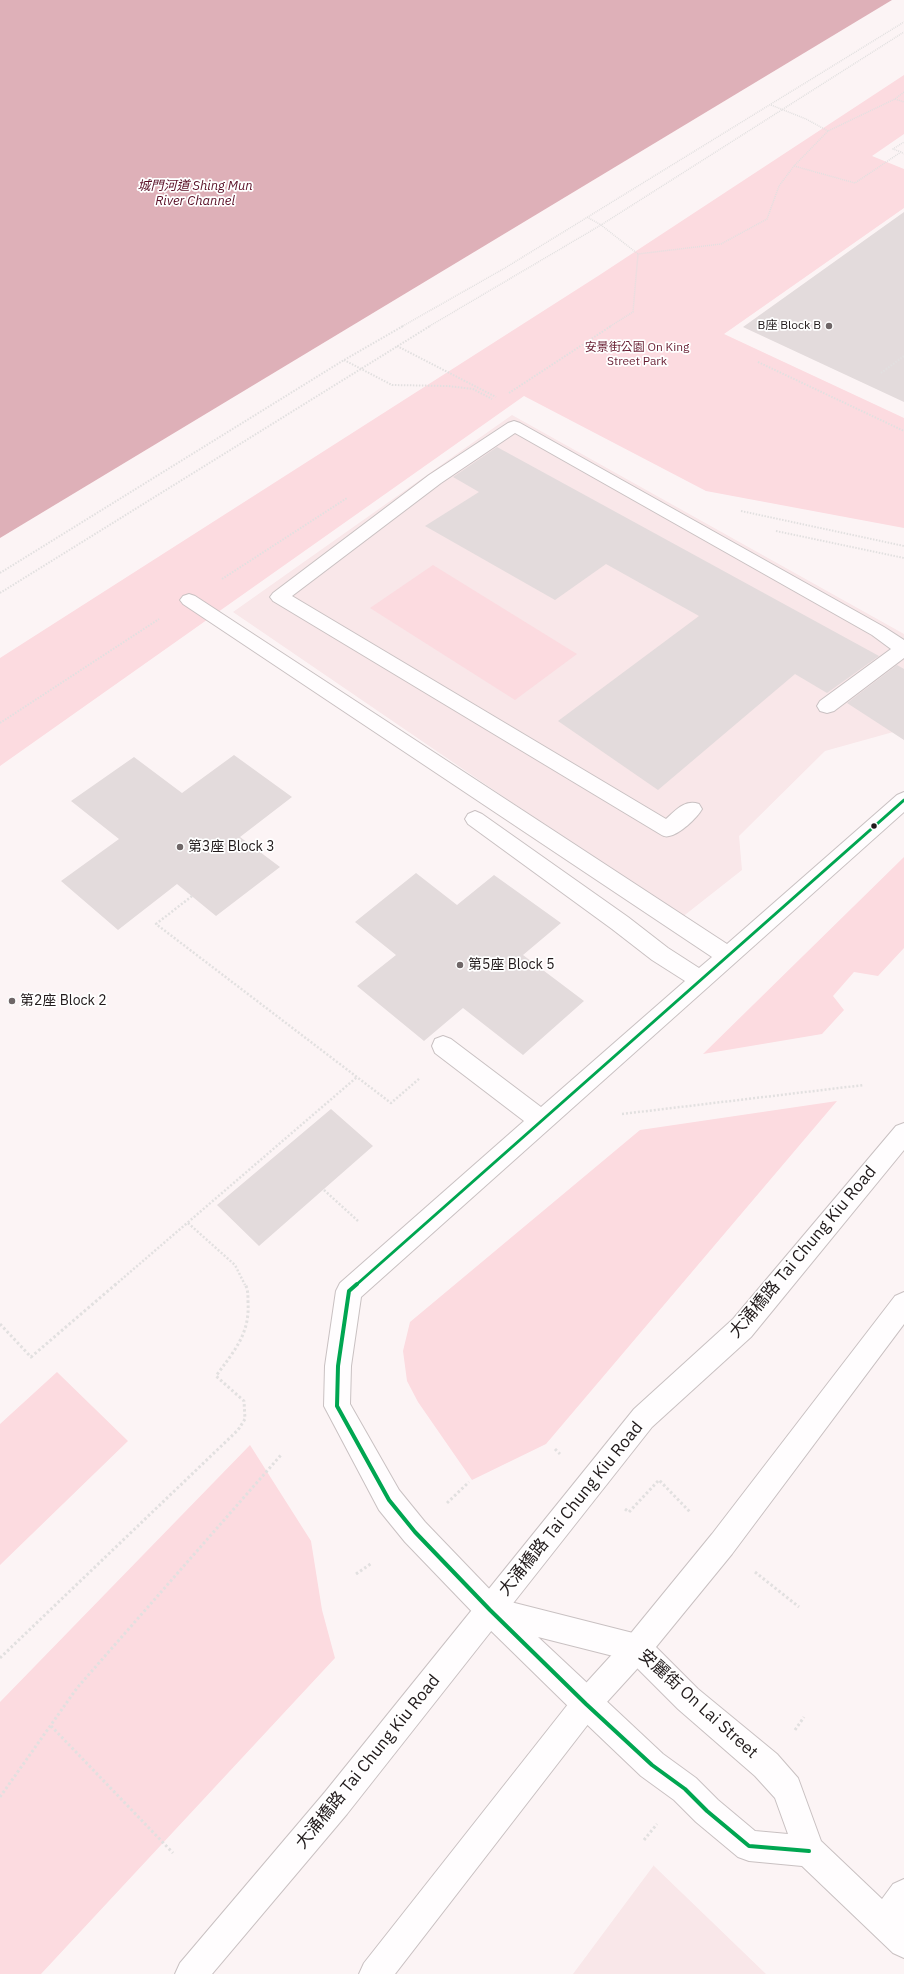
<!DOCTYPE html>
<meta charset="utf-8">
<style>
body{margin:0}
canvas{display:block;background:#fcf4f5}
</style>
<canvas width="904" height="1974"></canvas>
<script>
const ctx = document.querySelector('canvas').getContext('2d');
ctx.lineJoin = 'round';
function fillPath(path, color) {
  ctx.fillStyle = color;
  ctx.fill(path, 'evenodd');
}
function trace(path, color, width, dash) {
  ctx.strokeStyle = color;
  ctx.lineWidth = width;
  ctx.lineCap = dash ? 'butt' : 'round';
  ctx.setLineDash(dash || []);
  ctx.stroke(path);
}
function write(font, color, halo, rows, align = 'center') {
  ctx.font = font + ' "IBM Plex Sans","Noto Sans TC",sans-serif';
  ctx.lineWidth = 3.5;
  ctx.setLineDash([]);
  ctx.textBaseline = 'middle';
  ctx.strokeStyle = halo;
  ctx.fillStyle = color;
  for (const [text, x, y, turn = 0] of rows) {
    ctx.save();
    ctx.translate(x, y);
    ctx.rotate((+turn || 0) * Math.PI / 180);
    ctx.textAlign = isNaN(turn) ? turn : align;
    if (halo) ctx.strokeText(text, 0, 0);
    ctx.fillText(text, 0, 0);
    ctx.restore();
  }
}
fillPath(new Path2D(`
 M 512,415 L 904,634 L 904,729 L 825,751 L 739,836 L 742,870 L 681,918 L 233,612 Z
 M 654,1865 L 654,1866 L 766,1974 L 573,1974 Z`), '#f9e7e9');
fillPath(new Path2D(`
 M 904,75 L 904,134 L 872,156 L 904,169 L 904,208 L 724,334 L 904,418 L 904,528 L 706,491 L 524,396 L 0,766 L 0,658 L 598,276 Z
 M 433,565 L 577,654 L 515,700 L 370,608 Z
 M 904,857 L 904,948 L 878,976 L 854,972 L 833,996 L 844,1010 L 822,1034 L 703,1054 Z
 M 837,1101 L 546,1444 L 472,1480 L 418,1402 L 407,1381 L 403,1351 L 410,1322 L 640,1130 Z
 M 57,1372 L 128,1441 L 0,1565 L 0,1424 Z
 M 250,1445 L 311,1541 L 322,1610 L 335,1658 L 41,1974 L 0,1974 L 0,1702 Z`), '#fcdbe0');
fillPath(new Path2D(`
 M 0,0 L 892,0 L 0,538 Z`), '#deb0b8');
fillPath(new Path2D(`
 M 904,212 L 904,402 L 743,327 Z
 M 497,447 L 879,656 L 827,693 L 795,674 L 658,790 L 558,721 L 699,616 L 606,564 L 555,600 L 425,526 L 479,492 L 453,477 Z
 M 897,665 L 904,669 L 904,740 L 847,703 Z
 M 234,755 L 292,797 L 240,837 L 280,867 L 216,916 L 177,884 L 118,930 L 61,881 L 119,839 L 71,801 L 134,757 L 182,793 Z
 M 416,873 L 457,905 L 494,875 L 561,923 L 523,955 L 584,1001 L 523,1055 L 463,1008 L 424,1041 L 357,986 L 396,955 L 355,922 Z
 M 331,1109 L 373,1146 L 259,1246 L 217,1205 Z`), '#e3dbdc');
const minor = new Path2D(`
 M 514,421 L 520,423 L 884,627 L 904,640 L 904,658 L 834,711 L 827,713 L 820,711 L 817,706 L 820,701 L 891,649 L 872,635 L 515,433 L 441,483 L 292,596 L 666,819 C 676,810 685,799 699,804 L 702,809 C 697,818 680,834 669,836 C 666,837 663,836 660,834 L 273,601 L 270,597 L 273,593 L 429,475 L 508,423 Z
 M 189,594 L 195,596 L 727,944 L 897,795 L 904,792 L 904,812 L 361,1297 L 351,1366 L 350,1404 L 399,1490 L 425,1522 L 499,1599 L 637,1634 L 647,1638 L 698,1689 L 777,1754 L 798,1778 L 821,1841 L 882,1899 L 893,1884 L 904,1879 L 904,1958 L 893,1953 L 802,1866 L 749,1861 L 738,1857 L 696,1822 L 674,1800 L 641,1776 L 576,1714 L 481,1621 L 405,1542 L 379,1510 L 324,1406 L 325,1366 L 336,1291 L 340,1283 L 524,1121 L 435,1053 L 432,1046 L 435,1039 L 443,1036 L 451,1039 L 541,1107 L 685,981 L 652,960 L 612,929 L 468,824 L 465,819 L 468,814 L 475,811 L 482,814 L 628,917 L 668,948 L 699,968 L 712,957 L 183,604 L 180,600 L 183,596 ZM 538,1637 L 629,1660 L 678,1709 L 755,1776 L 775,1798 L 788,1834 L 755,1831 L 718,1800 L 696,1778 L 663,1754 Z`);
const major = new Path2D(`
 M 904,1123 L 904,1150 L 751,1337 L 652,1427 L 347,1814 L 212,1974 L 175,1974 L 180,1963 L 325,1792 L 634,1409 L 733,1319 L 896,1126 Z
 M 904,1292 L 904,1324 L 732,1554 L 647,1658 L 596,1714 L 395,1974 L 359,1974 L 364,1963 L 576,1694 L 627,1638 L 712,1534 L 895,1296 Z`);
trace(minor, '#c9c1c2', 2);
trace(major, '#c9c1c2', 2);
trace(new Path2D(`
 M 895,99 L 904,102
 M 771,105 L 806,119 L 828,131
 M 901,152 L 893,149 L 904,142
 M 794,166 L 855,183 L 901,152 L 904,154
 M 587,217 L 601,225 L 638,254
 M 401,327 L 505,268 L 904,22
 M 428,327 L 601,225 L 904,32
 M 609,327 L 633,312 L 638,254 L 721,244 L 767,219 L 779,186 L 794,166 L 828,131 L 895,99 L 904,92`), '#e2e0e0', 1.5, [1, 1]);
trace(new Path2D(`
 M 397,346 L 496,397
 M 344,360 L 392,385 L 448,386 L 473,389 L 492,399
 M 758,362 L 904,431
 M 881,373 L 904,356
 M 509,393 L 611,326
 M 741,511 L 904,546
 M 776,531 L 904,558
 M 0,573 L 344,360 L 403,326
 M 222,579 L 347,498
 M 0,593 L 430,326
 M 0,723 L 159,619`), '#e2e0e0', 2, [1.5, 1.5]);
trace(new Path2D(`
 M 192,896 L 156,924 L 391,1103 L 420,1078
 M 622,1114 L 864,1085
 M 324,1190 L 358,1221
 M 188,1223 L 235,1265 L 245,1285
 M 115,1285 L 357,1077`), '#e2e0e0', 2.5, [2, 2]);
trace(new Path2D(`
 M 0,1324 L 31,1357 L 116,1284
 M 555,1449 L 560,1454
 M 447,1503 L 469,1482
 M 625,1509 L 629,1512 L 659,1480 L 691,1513
 M 755,1572 L 799,1607
 M 356,1574 L 372,1563
 M 0,1658 L 238,1430 L 245,1419 L 244,1401 L 216,1376 C 234,1351 250,1334 248,1302 C 248,1295 248,1289 245,1284
 M 51,1726 L 173,1853
 M 795,1730 L 804,1717
 M 0,1797 L 77,1688 L 281,1455
 M 644,1840 L 657,1824`), '#e2e0e0', 3, [2.5, 2.5]);
fillPath(minor, '#fffdfe');
fillPath(major, '#fffdfe');
trace(new Path2D(`
 M 356,1285 L 904,800`), '#00a651', 3);
trace(new Path2D(`
 M 357,1284 L 349,1291 L 338,1366 L 337,1406 L 389,1500 L 415,1532 L 490,1610 L 586,1704 L 652,1765 L 685,1789 L 707,1811 L 749,1846 L 809,1851`), '#00a651', 4);
for (const [x, y, r, color] of [
 [829,326,4,"#6e6667"],
 [874,826,3.5,"#211a1b"],
 [180,847,4,"#6e6667"],
 [460,965,4,"#6e6667"],
 [12,1001,4,"#6e6667"]
]) {
  const dot = new Path2D();
  dot.arc(x, y, r, 0, 2 * Math.PI);
  ctx.fillStyle = color;
  ctx.fill(dot);
  trace(dot, '#fff', 1.5);
}
write('12px', '#211a1b', '#fff', [
 ["B座 Block B",821,326]
], 'right');
write('12px', '#681f33', '#fff', [
 ["安景街公園 On King",637,348],
 ["Street Park",637,362]
]);
write('italic 13px', '#590f26', '#fff', [
 ["城門河道 Shing Mun",195,186],
 ["River Channel",195,201]
]);
write('14px', '#211a1b', '#fff', [
 ["第3座 Block 3",188,847],
 ["第5座 Block 5",468,965],
 ["第2座 Block 2",20,1001]
], 'left');
write('17px', '#211a1b', '#fff', [
 ["大涌橋路 Tai Chung Kiu Road",803,1252,-50],
 ["大涌橋路 Tai Chung Kiu Road",571,1509,-51],
 ["安麗街 On Lai Street",698,1704,42],
 ["大涌橋路 Tai Chung Kiu Road",368,1762,-51]
]);
</script>
